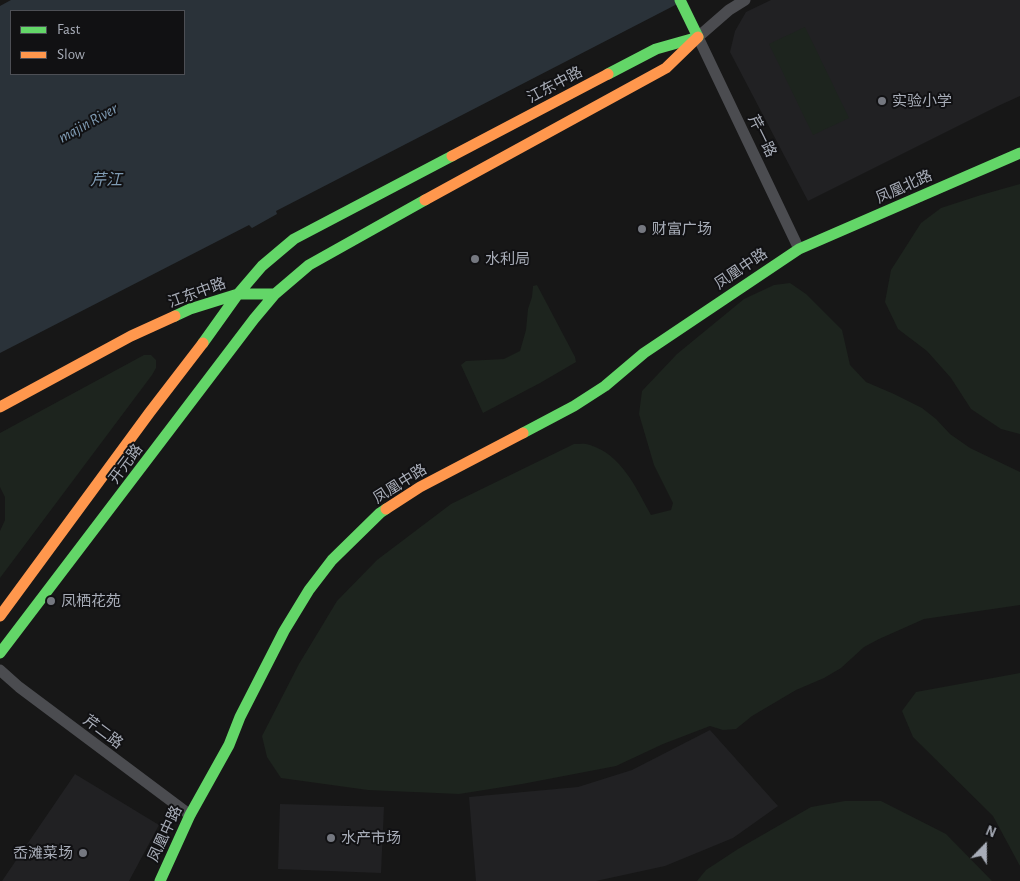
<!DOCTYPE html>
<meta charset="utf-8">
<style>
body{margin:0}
#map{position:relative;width:1020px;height:881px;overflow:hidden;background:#171717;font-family:"Alegreya Sans",sans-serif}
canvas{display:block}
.legend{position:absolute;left:10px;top:10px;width:175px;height:65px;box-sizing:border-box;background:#111113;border:1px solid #4d4f55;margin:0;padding:6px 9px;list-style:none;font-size:15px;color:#a8adb8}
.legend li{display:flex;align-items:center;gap:10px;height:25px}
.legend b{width:25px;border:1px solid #4d4f55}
.north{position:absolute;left:960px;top:821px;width:50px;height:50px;-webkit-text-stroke:4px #111113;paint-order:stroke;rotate:22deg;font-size:14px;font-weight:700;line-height:20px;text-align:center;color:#a8adb8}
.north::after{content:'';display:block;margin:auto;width:18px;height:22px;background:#a8adb8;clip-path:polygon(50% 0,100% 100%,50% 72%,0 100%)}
</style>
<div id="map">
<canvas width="1020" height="881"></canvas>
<ul class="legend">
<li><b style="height:6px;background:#63d668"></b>Fast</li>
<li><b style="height:6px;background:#ff974d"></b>Slow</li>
</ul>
<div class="north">N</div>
</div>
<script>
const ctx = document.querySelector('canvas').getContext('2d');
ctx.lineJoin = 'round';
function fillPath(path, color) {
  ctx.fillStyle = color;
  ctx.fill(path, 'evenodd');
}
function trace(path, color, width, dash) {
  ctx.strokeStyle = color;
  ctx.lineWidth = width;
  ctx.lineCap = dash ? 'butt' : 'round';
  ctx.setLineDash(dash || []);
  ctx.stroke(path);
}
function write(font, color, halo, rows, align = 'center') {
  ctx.font = font + ' "Alegreya Sans","Noto Sans SC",sans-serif';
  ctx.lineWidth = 4;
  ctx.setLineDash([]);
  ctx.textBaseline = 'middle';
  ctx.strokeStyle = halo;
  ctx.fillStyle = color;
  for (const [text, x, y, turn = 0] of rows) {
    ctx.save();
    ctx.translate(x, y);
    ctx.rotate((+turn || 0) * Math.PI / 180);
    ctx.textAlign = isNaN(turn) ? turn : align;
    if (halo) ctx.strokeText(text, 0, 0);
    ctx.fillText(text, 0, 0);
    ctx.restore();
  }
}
fillPath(new Path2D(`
 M 771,0 L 1020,0 L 1020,96 L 998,106 L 808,201 L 730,52 L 735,31 L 746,12 Z
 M 710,730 L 778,806 L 733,838 L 665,866 L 596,881 L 476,881 L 469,797 L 578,787 L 632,770 Z
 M 75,774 L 159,825 L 129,881 L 2,881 Z
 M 280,804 L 384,807 L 381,873 L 278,869 Z`), '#212123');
fillPath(new Path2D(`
 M 805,27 L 849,118 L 813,135 L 769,44 Z
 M 1020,184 L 1020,434 L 1001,429 L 971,409 L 951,378 L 927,351 L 898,329 L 885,302 L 891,270 L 921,223 L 941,208 L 981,195 Z
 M 790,283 L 806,294 L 842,330 L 850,365 L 866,382 L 894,394 L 922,408 L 936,419 L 950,434 L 970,448 L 1020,472 L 1020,605 L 924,619 L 879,639 L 864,647 L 841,668 L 824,678 L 796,690 L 752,716 L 736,729 L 723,730 L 710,726 L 663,744 L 616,766 L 522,784 L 459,794 L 368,790 L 281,778 L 267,757 L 262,736 L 299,664 L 337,601 L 377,560 L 451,504 L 574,444 C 580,444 585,443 590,445 C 622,455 636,488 651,515 L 671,510 L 673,503 L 654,465 L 639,414 L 642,391 L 677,354 L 744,299 L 774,285 Z
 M 537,285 L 575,357 L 576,362 L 540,383 L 483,413 L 461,365 L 466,361 L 504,359 L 520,351 L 526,330 L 528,309 L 532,297 L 533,286 Z
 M 144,355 L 151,355 L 156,360 L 156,368 L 152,375 L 0,578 L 0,531 L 5,520 L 5,497 L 0,487 L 0,433 Z
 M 1020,673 L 1020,866 L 993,816 L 913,737 L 902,711 L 916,692 Z
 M 845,801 L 881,801 L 946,834 L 992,881 L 697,881 L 706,870 L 738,849 L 811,807 Z`), '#1d241e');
fillPath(new Path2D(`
 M 11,0 L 685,0 L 276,211 L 277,214 L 252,228 L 249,225 L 0,353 L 0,6 ZM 11,11 L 184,11 L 184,74 L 11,74 Z`), '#2a3239');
trace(new Path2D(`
 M 745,0 L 729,10 L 698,37 L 799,249
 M 0,670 L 19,687 L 190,815`), '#4b4c50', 11);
trace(new Path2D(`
 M 680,0 L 698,37
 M 608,74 L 656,49 L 695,38
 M 175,316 L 190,309 L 238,294 L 275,294
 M 203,343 L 238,294 L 262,266 L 294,239 L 452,156
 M 523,433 L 574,406 L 605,386 L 644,353 L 799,249 L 1020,153
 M 0,653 L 254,319 L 275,294 L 309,265 L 425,200
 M 160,881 L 190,815 L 229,745 L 240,717 L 284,631 L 309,590 L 332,560 L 380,513 L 386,509`), '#63d668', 11);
trace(new Path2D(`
 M 452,156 L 608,74
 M 425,200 L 666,68 L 698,37
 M 0,407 L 131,336 L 175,316
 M 386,509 L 420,487 L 523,433
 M 0,616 L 150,412 L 203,343`), '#ff974d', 11);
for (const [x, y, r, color] of [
 [882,101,5,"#757880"],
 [642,229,5,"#757880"],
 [475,259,5,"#757880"],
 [51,601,5,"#757880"],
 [331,838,5,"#757880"],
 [83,853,5,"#757880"]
]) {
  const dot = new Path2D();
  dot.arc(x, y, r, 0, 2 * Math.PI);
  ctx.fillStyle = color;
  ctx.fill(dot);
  trace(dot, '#111113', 2);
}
write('15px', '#a8adb8', '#111113', [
 ["江东中路",555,85,-28],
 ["芹一路",762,136,64],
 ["凤凰北路",904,187,-24],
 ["凤凰中路",741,269,-34],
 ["江东中路",197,293,-20],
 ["开元路",126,464,-53],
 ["凤凰中路",400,484,-32],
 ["芹二路",103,732,37],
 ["凤凰中路",165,834,-65]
]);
write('15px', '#a8adb8', '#111113', [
 ["实验小学",892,101],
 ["财富广场",652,229],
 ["水利局",485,259],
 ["凤栖花苑",61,601],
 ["水产市场",341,838],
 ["岙滩菜场",73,853,"right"]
], 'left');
write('italic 16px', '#7f9bb3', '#111113', [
 ["majin River",88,123,-29],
 ["芹江",106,180]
]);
</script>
